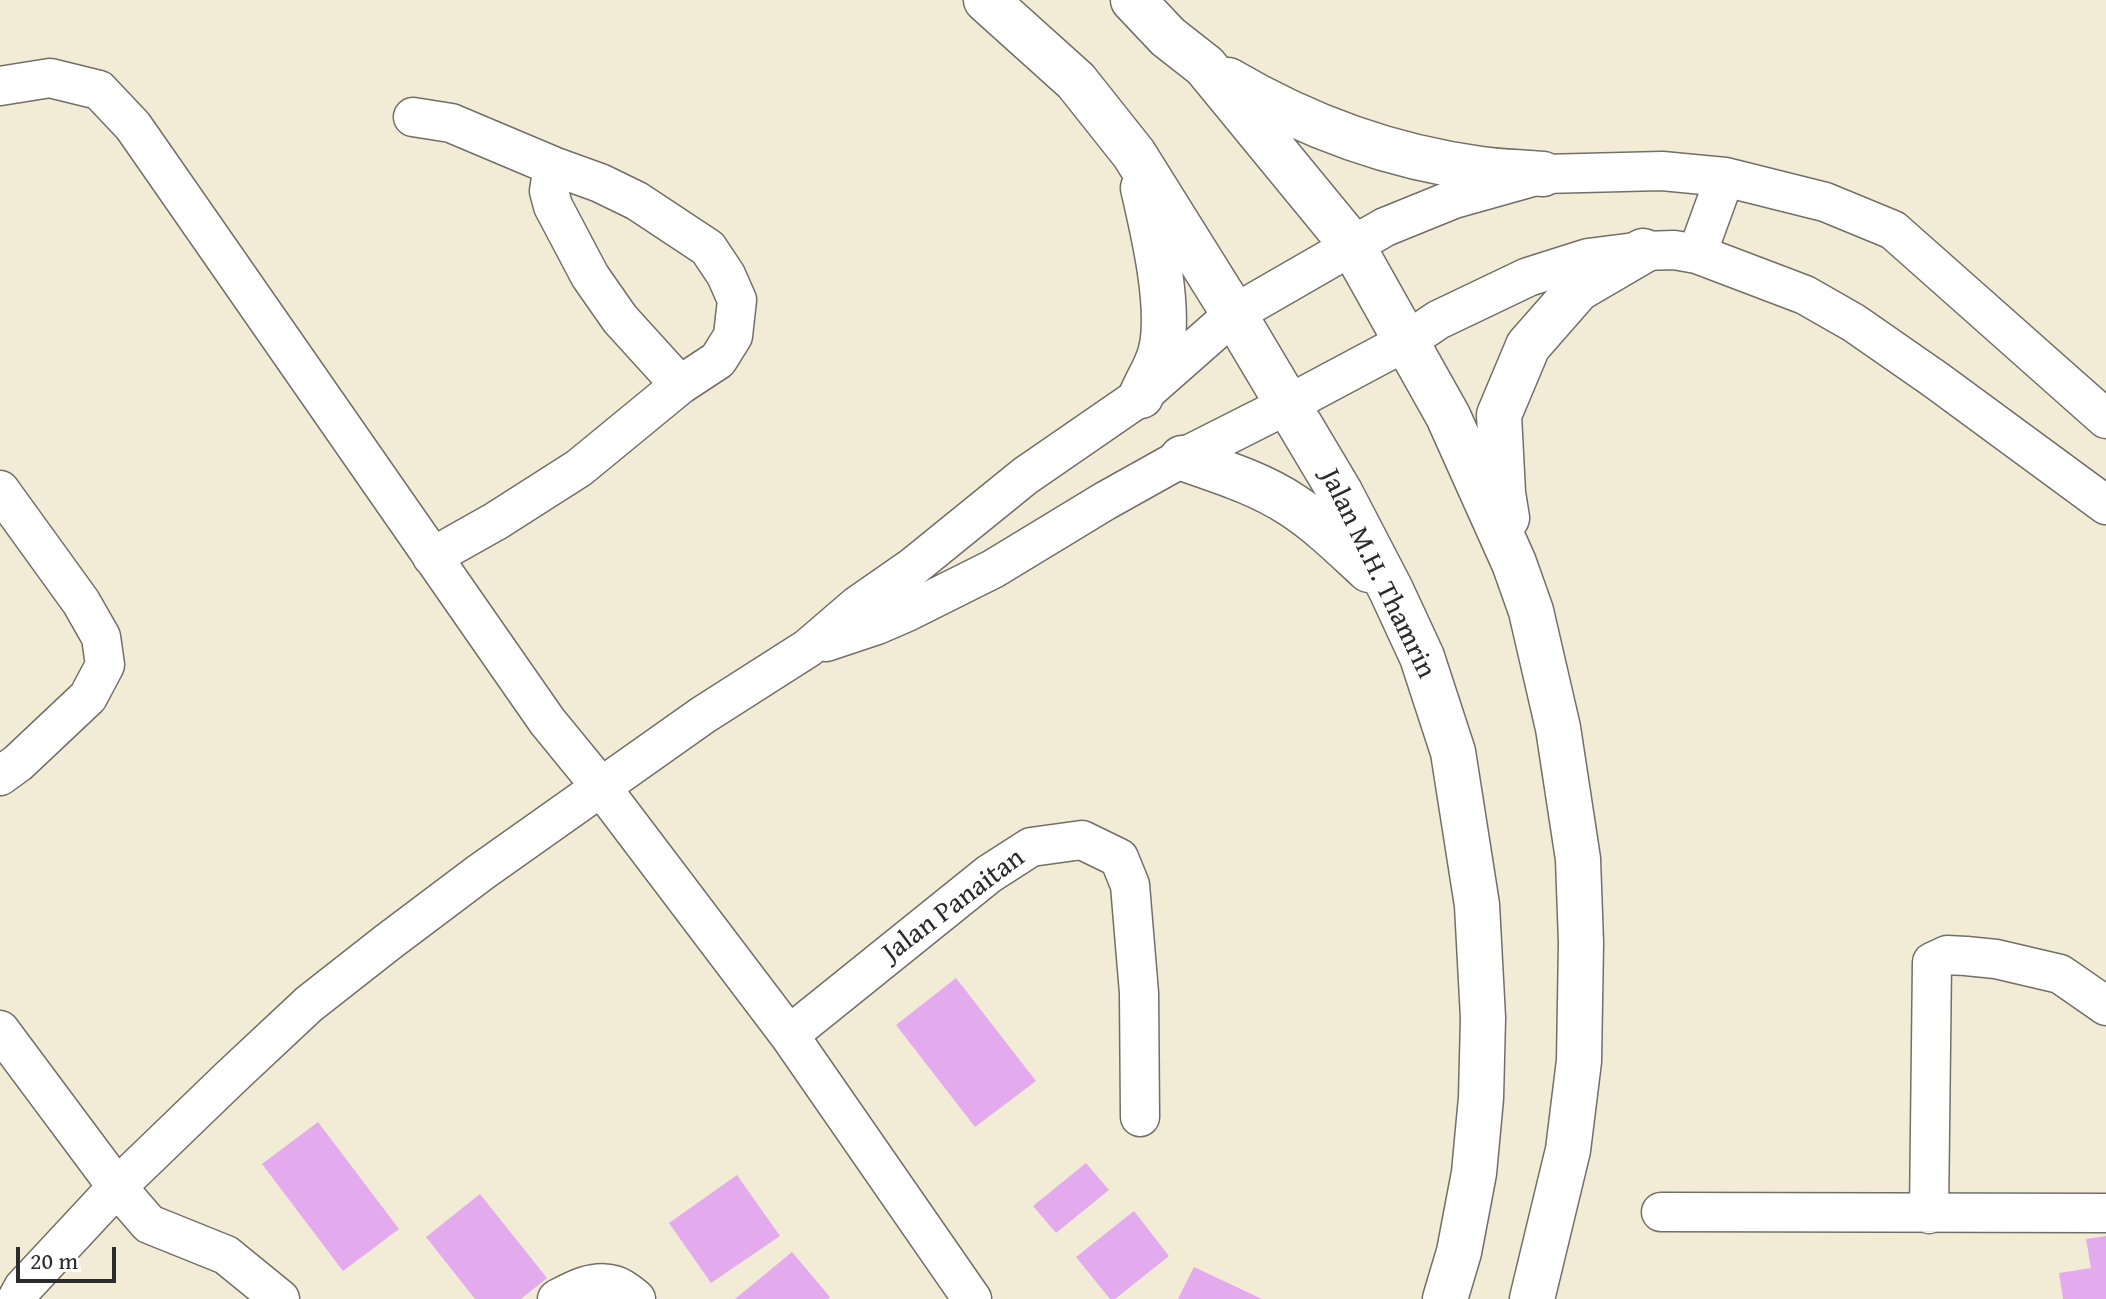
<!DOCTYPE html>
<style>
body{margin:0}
#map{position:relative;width:2106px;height:1299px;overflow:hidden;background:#f2ecd7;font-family:"Gentium Book Plus",serif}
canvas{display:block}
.scale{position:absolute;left:16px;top:1247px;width:100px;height:36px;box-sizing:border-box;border:4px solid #2b2b2b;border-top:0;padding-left:10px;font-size:24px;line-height:28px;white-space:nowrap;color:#2b2b2b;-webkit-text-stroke:6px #fff;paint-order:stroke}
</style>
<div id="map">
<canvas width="2106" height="1299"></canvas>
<div class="scale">20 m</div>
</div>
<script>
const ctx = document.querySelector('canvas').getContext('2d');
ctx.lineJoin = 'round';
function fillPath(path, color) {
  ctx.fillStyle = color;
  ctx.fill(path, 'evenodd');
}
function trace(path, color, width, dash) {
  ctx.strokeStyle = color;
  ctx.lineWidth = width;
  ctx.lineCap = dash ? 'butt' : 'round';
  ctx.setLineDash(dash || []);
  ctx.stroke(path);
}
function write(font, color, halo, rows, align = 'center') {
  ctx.font = font + ' "Gentium Book Plus",serif';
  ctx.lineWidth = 7;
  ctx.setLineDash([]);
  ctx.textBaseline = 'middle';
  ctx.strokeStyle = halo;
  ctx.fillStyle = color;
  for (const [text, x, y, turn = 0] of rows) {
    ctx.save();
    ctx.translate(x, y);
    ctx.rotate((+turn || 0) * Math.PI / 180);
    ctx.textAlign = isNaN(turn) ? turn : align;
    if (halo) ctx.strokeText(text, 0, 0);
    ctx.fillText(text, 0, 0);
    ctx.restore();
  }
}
fillPath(new Path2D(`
 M 956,978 L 1036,1081 L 975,1127 L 896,1025 Z
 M 318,1122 L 399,1229 L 343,1271 L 262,1164 Z
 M 1086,1163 L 1109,1190 L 1056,1233 L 1033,1206 Z
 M 737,1175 L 780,1236 L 711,1283 L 669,1223 Z
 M 480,1194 L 547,1278 L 521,1299 L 475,1299 L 426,1237 Z
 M 1134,1211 L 1169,1256 L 1115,1299 L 1110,1299 L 1076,1257 Z
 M 2106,1236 L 2106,1299 L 2063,1299 L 2059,1273 L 2091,1268 L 2086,1239 Z
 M 792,1252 L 830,1297 L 828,1299 L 735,1299 Z
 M 1194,1267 L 1262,1299 L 1178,1299 Z`), '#e3abed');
const minor = new Path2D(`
 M 0,86 L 50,78 L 99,90 L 133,126 L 547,721 L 601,787 L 789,1035 L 972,1299
 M 413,117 L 451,123 L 553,166 L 600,183 L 637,201 L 708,248 L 726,275 L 737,300 L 733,336 L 718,360 L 680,385 L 579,468 L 496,521 L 432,557
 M 553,166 L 549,191 L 553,206 L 590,276 L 620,319 L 680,385
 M 1697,254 L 1725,177
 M 0,490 L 81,602 L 101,637 L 105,665 L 88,697 L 18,763 L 0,776
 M 826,642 L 877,625 L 907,612 L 993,569 L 1105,501 L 1182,458 L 1287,405 L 1407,341 L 1438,320 L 1528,277 L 1588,258 L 1643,251 L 1674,250 L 1697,254 L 1805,295 L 1854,323 L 1936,380 L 2106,505
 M 0,1030 L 117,1187 L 149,1224 L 226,1255 L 280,1299
 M 789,1035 L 989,874 L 1031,847 L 1082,840 L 1119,858 L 1130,885 L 1139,993 L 1140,1117
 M 1661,1212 L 2106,1213
 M 1929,1214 L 1932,962 L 1947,955 L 1966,956 L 1996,959 L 2060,974 L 2106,1006
 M 17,1299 L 23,1288 L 117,1187 L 231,1077 L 309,1004 L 388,942 L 481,872 L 703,715 L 808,648 L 858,605 L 914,566 L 1025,476 L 1141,396 L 1234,314 L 1385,227 L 1454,199 L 1543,174 L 1662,171 L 1725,177 L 1825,202 L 1893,230 L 2106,419
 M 557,1299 C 574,1290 594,1279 614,1285 C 622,1287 630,1294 636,1299`);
const major = new Path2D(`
 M 986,0 L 1076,81 L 1134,154 L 1234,314 L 1340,492 L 1391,590 L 1422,657 L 1453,752 L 1477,905 L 1483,1018 L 1481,1098 L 1474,1173 L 1459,1252 L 1445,1299
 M 1133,0 L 1168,37 L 1205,66 L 1352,245 L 1448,416 L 1514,563 L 1531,611 L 1558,728 L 1578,859 L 1581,943 L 1579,1061 L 1568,1150 L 1532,1299
 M 1228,80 C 1306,126 1391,157 1481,169 C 1502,172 1522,172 1543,174
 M 1141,396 C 1147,381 1158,365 1161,350 C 1171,307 1153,231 1143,188
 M 1182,458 C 1219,471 1259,483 1292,505 C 1320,523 1344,547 1369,570
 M 1507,518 L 1503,493 L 1499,415 L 1528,346 L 1578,289 L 1643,251`);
trace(minor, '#716f67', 41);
trace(major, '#716f67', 47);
trace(minor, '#fff', 38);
trace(major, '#fff', 44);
write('28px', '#2b2b2b', '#fff', [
 ["Jalan M.H. Thamrin",1377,574,64],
 ["Jalan Panaitan",954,906,-37]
]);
</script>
